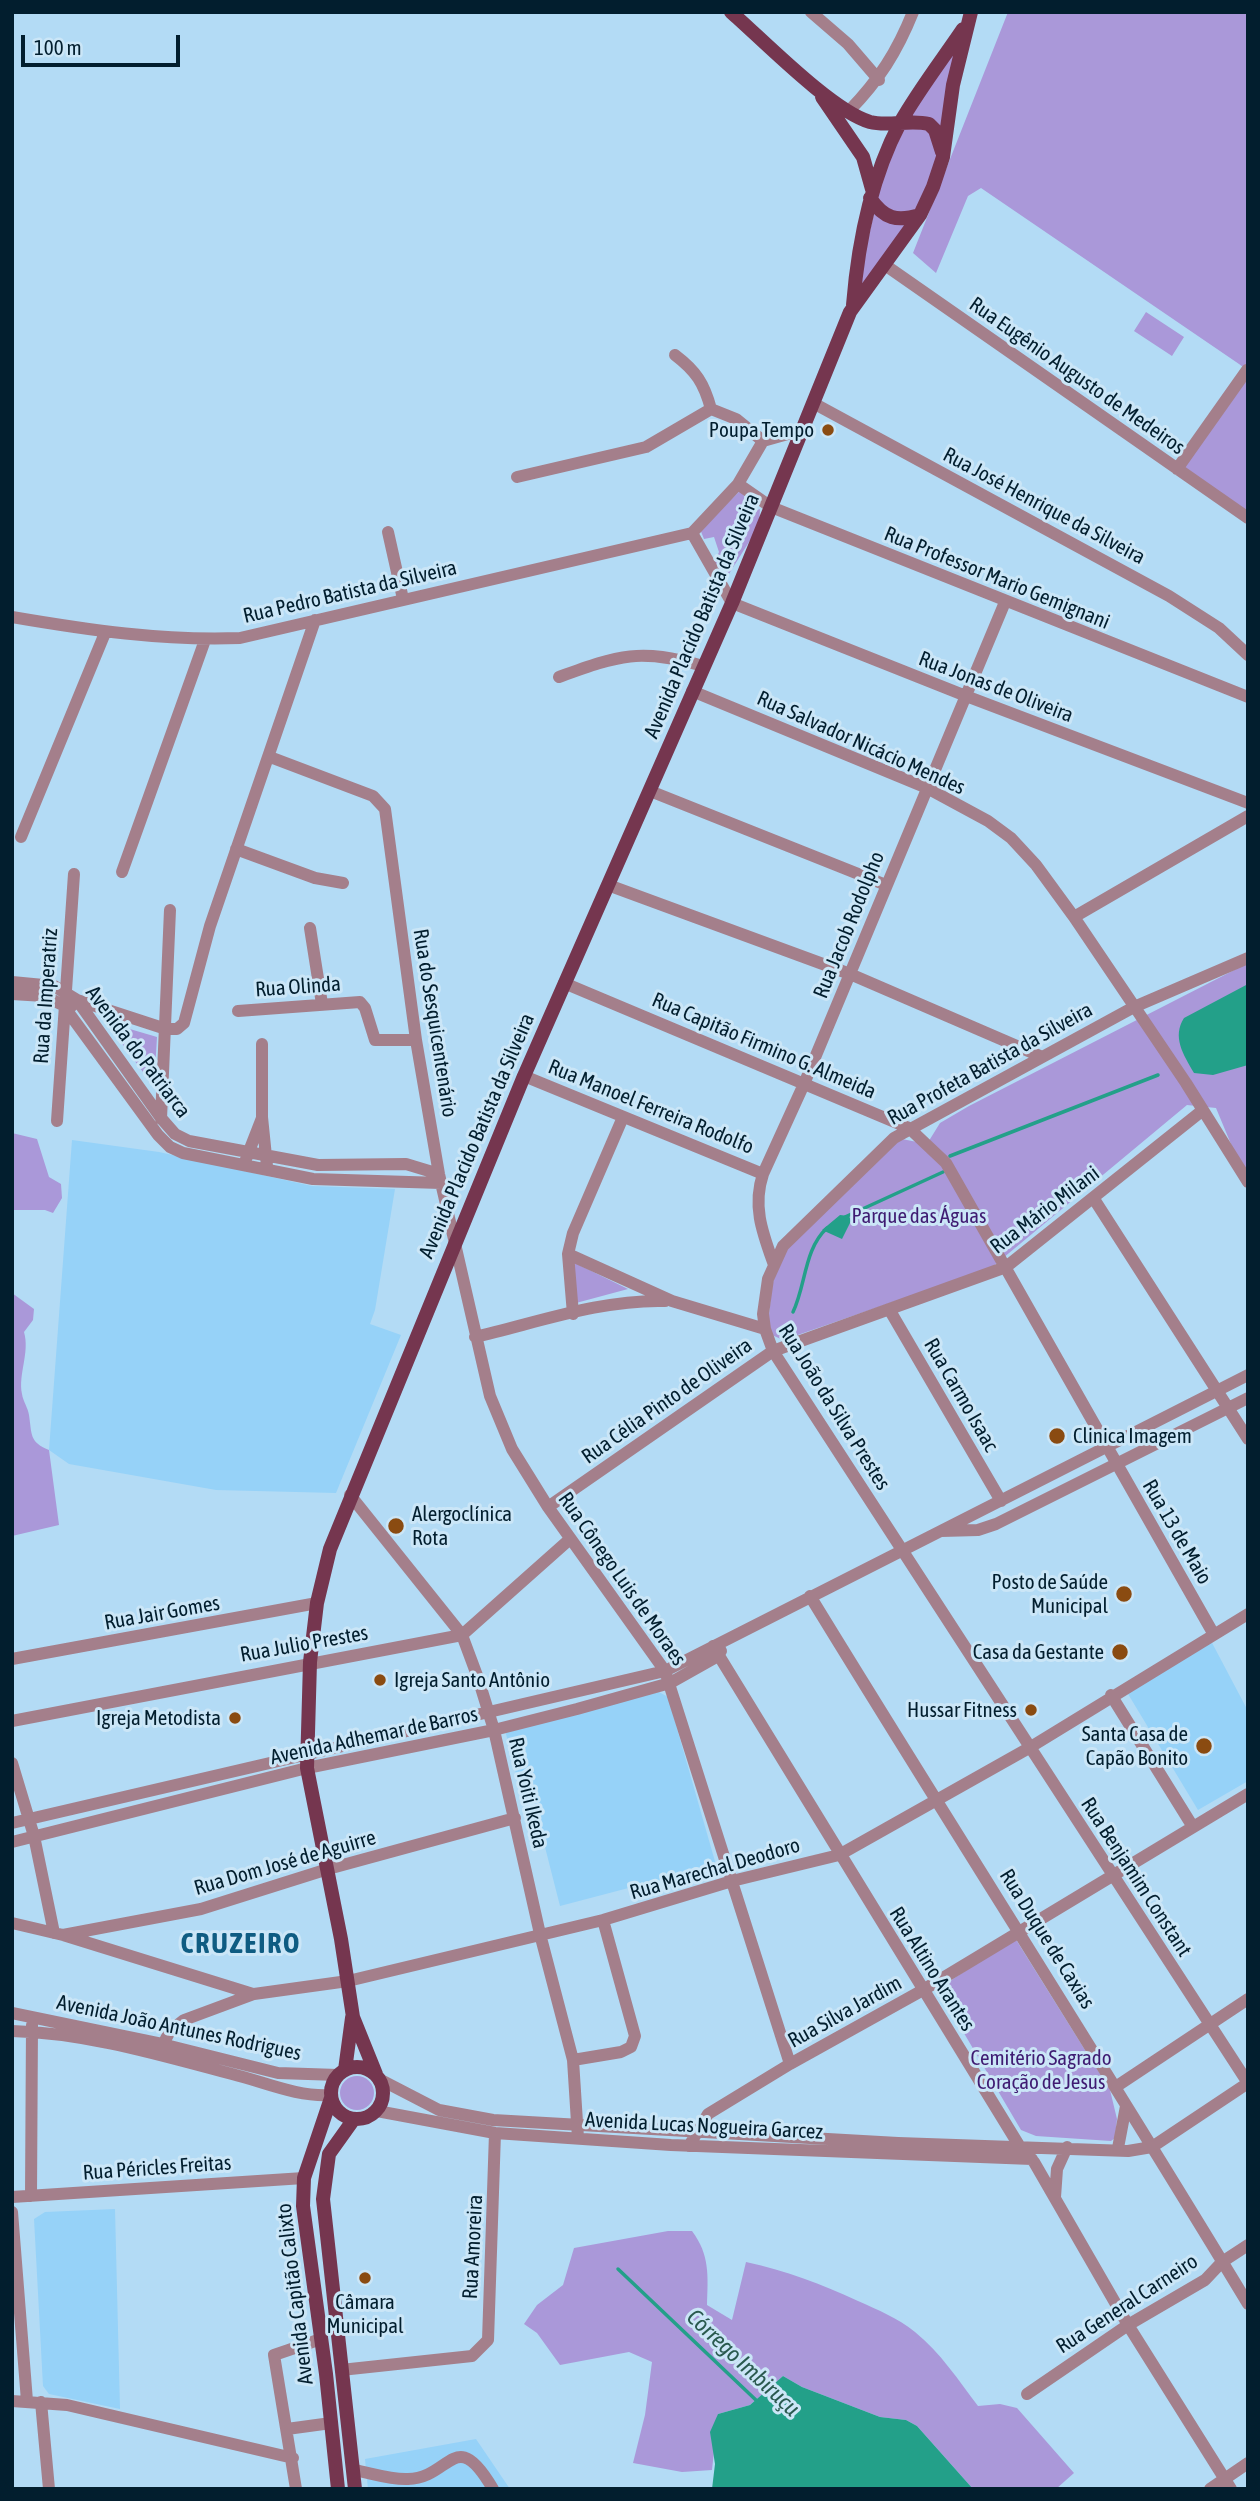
<!DOCTYPE html>
<meta charset="utf-8">
<style>
body{margin:0}
#map{position:relative;width:1260px;height:2501px;overflow:hidden;background:#b3dbf5;font-family:"Asap Condensed",sans-serif}
canvas{display:block}
.frame{position:absolute;inset:0;border:14px solid #021e2e;pointer-events:none}
.scale{position:absolute;left:21px;top:35px;width:159px;height:32px;box-sizing:border-box;border:4px solid #021e2e;border-top:0;padding-left:9px;font-size:21px;line-height:24px;white-space:nowrap;color:#021e2e;-webkit-text-stroke:5px #cbe6f7;paint-order:stroke}
</style>
<div id="map">
<canvas width="1260" height="2501"></canvas>
<div class="frame"></div>
<div class="scale">100 m</div>
</div>
<script>
const ctx = document.querySelector('canvas').getContext('2d');
ctx.lineJoin = 'round';
function fillPath(path, color) {
  ctx.fillStyle = color;
  ctx.fill(path, 'evenodd');
}
function trace(path, color, width, dash) {
  ctx.strokeStyle = color;
  ctx.lineWidth = width;
  ctx.lineCap = dash ? 'butt' : 'round';
  ctx.setLineDash(dash || []);
  ctx.stroke(path);
}
function write(font, color, halo, rows, align = 'center') {
  ctx.font = font + ' "Asap Condensed",sans-serif';
  ctx.lineWidth = 6;
  ctx.setLineDash([]);
  ctx.textBaseline = 'middle';
  ctx.strokeStyle = halo;
  ctx.fillStyle = color;
  for (const [text, x, y, turn = 0] of rows) {
    ctx.save();
    ctx.translate(x, y);
    ctx.rotate((+turn || 0) * Math.PI / 180);
    ctx.textAlign = isNaN(turn) ? turn : align;
    if (halo) ctx.strokeText(text, 0, 0);
    ctx.fillText(text, 0, 0);
    ctx.restore();
  }
}
fillPath(new Path2D(`
 M 72,1140 L 159,1152 L 312,1186 L 395,1189 L 375,1310 L 370,1324 L 401,1335 L 336,1493 L 216,1490 L 69,1464 L 49,1450 Z
 M 1210,1639 L 1248,1711 L 1248,1781 L 1198,1810 L 1125,1689 Z
 M 659,1692 L 668,1697 L 716,1865 L 560,1906 L 532,1796 L 522,1798 L 505,1730 Z
 M 115,2209 L 120,2409 L 49,2394 L 43,2386 L 34,2219 L 45,2212 Z
 M 476,2439 L 510,2489 L 368,2489 L 365,2459 Z`), '#96d2f8');
fillPath(new Path2D(`
 M 1008,12 L 1248,12 L 1248,518 L 1177,469 L 1247,370 L 1239,364 L 981,188 L 968,196 L 936,273 L 913,253 Z
 M 968,22 L 933,187 L 853,306 L 889,147 Z
 M 1146,312 L 1184,337 L 1172,356 L 1134,331 Z
 M 742,489 L 749,513 L 760,509 L 759,526 L 727,577 L 726,572 L 721,574 L 714,563 L 719,552 L 714,537 L 704,539 L 700,529 Z
 M 1248,963 L 1248,1171 L 1243,1173 L 1216,1108 L 1187,1105 L 991,1268 L 789,1338 L 783,1340 L 772,1335 L 768,1324 L 772,1286 L 783,1246 L 897,1138 L 927,1144 L 940,1123 L 969,1106 Z
 M 106,1022 L 157,1037 L 154,1087 Z
 M 12,1133 L 37,1139 L 49,1177 L 61,1184 L 62,1198 L 53,1213 L 45,1210 L 12,1210 Z
 M 571,1261 L 628,1289 L 576,1303 Z
 M 12,1293 L 34,1309 L 33,1320 L 24,1332 C 30,1353 18,1374 22,1394 C 23,1401 28,1408 29,1415 C 32,1434 29,1442 49,1450 L 59,1525 L 12,1536 Z
 M 1015,1938 L 1110,2090 L 1117,2119 L 1115,2138 L 1111,2141 L 1036,2136 L 1021,2130 L 938,1989 Z
 M340 2093a17 17 0 1 1 34 0a17 17 0 1 1-34 0Z
 M 668,2231 L 692,2231 C 710,2255 708,2276 707,2305 L 732,2320 L 746,2262 C 787,2271 821,2284 858,2301 C 878,2310 898,2318 915,2332 C 940,2352 959,2381 978,2406 L 1000,2404 L 1017,2408 L 1074,2473 L 1056,2489 L 973,2489 L 917,2426 L 906,2420 L 880,2417 L 802,2387 L 783,2376 L 750,2405 L 718,2414 L 712,2470 L 682,2472 L 633,2463 L 645,2415 L 652,2362 L 629,2352 L 560,2365 L 537,2333 L 524,2324 L 537,2305 L 563,2285 L 574,2248 Z`), '#aa98d9');
fillPath(new Path2D(`
 M 1248,984 L 1248,1065 L 1213,1075 L 1194,1073 C 1183,1054 1172,1037 1184,1018 Z
 M 840,1215 L 849,1216 L 851,1221 L 842,1239 L 822,1230 Z
 M 783,2376 L 802,2387 L 880,2417 L 906,2420 L 917,2426 L 973,2489 L 712,2489 L 715,2464 L 710,2432 L 718,2414 L 750,2405 Z`), '#23a089');
trace(new Path2D(`
 M 950,1156 L 1158,1075
 M 845,1217 L 943,1172
 M 793,1312 C 806,1285 804,1249 827,1228
 M 618,2269 L 758,2402`), '#23a089', 3.5);
trace(new Path2D(`
 M 811,12 L 848,44 L 879,80
 M 849,111 C 879,80 897,52 913,12
 M 885,265 L 1248,518
 M 675,355 C 696,371 704,383 711,409 L 736,419 L 763,441 L 802,430
 M 815,404 L 1169,596 L 1219,628 L 1248,655
 M 1177,469 L 1247,370
 M 517,477 L 646,447 L 711,409
 M 738,484 L 771,507 L 1248,697
 M 388,532 L 403,599
 M 692,533 L 732,603 L 966,696 L 1248,803
 M 692,533 L 738,484 L 763,441
 M 12,617 C 88,630 163,641 240,638 L 692,533
 M 559,677 C 620,655 639,648 703,666
 M 692,691 L 927,788 L 988,821 L 1011,838 L 1036,865 L 1074,917 L 1186,1083 L 1248,1182
 M 270,757 L 373,796 L 385,809 L 416,1040 L 439,1174 L 490,1396 L 512,1449 L 548,1507 L 665,1671 L 790,2064
 M 650,791 L 886,885
 M 21,837 L 105,633
 M 236,849 L 315,878 L 343,883
 M 122,872 L 205,640
 M 608,885 L 850,974 L 1040,1056
 M 1074,917 L 1248,816
 M 310,928 L 322,1004
 M 12,982 L 54,986 L 77,1000 L 161,1118 L 175,1134 L 189,1141 L 318,1165 L 406,1164 L 439,1174
 M 564,983 L 909,1128 L 946,1163 L 1213,1633
 M 12,994 L 44,996 L 63,1005 L 158,1135 L 170,1147 L 183,1153 L 313,1179 L 441,1183
 M 68,1010 L 77,1000 L 166,1029 L 177,1029 L 184,1023 L 210,926 L 315,620
 M 238,1011 L 360,1002 L 365,1008 L 375,1040 L 416,1040
 M 262,1044 L 262,1117 L 267,1166
 M 524,1076 L 763,1174
 M 161,1119 L 170,910
 M 57,1121 L 74,874
 M 246,1159 L 262,1118
 M 1094,1199 L 1248,1439
 M 568,1254 L 672,1301 L 765,1329 L 773,1351 L 1248,2083
 M 774,1265 C 763,1234 752,1207 763,1174 L 804,1084 L 1005,602
 M 889,1309 L 1001,1501
 M 573,1314 L 568,1254 L 573,1233 L 623,1117
 M 765,1329 L 763,1314 L 768,1279 L 783,1246 L 894,1138 L 1134,1007 L 1248,958
 M 475,1337 C 536,1323 602,1299 665,1301
 M 350,1495 L 462,1635 L 478,1678 L 494,1730 L 540,1934 L 573,2060 L 578,2138
 M 548,1507 L 773,1351 L 1006,1267 L 1203,1110
 M 941,1531 L 978,1530 L 996,1524 L 1248,1398
 M 810,1596 C 955,1833 1105,2067 1248,2304
 M 713,1646 L 1020,2147 L 1034,2162 L 1128,2325 L 1231,2489
 M 12,1659 L 317,1603
 M 1111,1695 L 1193,1827
 M 12,1721 L 462,1635 L 570,1539
 M 12,1763 L 34,1836 L 54,1933
 M 12,1823 L 665,1671 L 1248,1375
 M 12,1842 L 307,1768 L 494,1730 L 577,1709 L 670,1683 L 718,1656 L 721,1651
 M 12,1923 L 63,1935 L 253,1994
 M 63,1935 L 201,1909 L 328,1869 L 515,1818
 M 12,2013 L 162,2044 L 278,2073 L 338,2075
 M 12,2031 C 87,2033 160,2055 232,2074 C 265,2082 296,2097 331,2095
 M 158,2054 L 170,2031 L 184,2020 L 254,1994 L 348,1981 L 603,1920 L 732,1881 L 839,1855 L 1029,1748 L 1248,1614
 M 573,2060 L 621,2052 L 631,2047 L 635,2036 L 603,1920
 M 381,2080 L 439,2110 L 493,2120 L 898,2143 L 1128,2151 L 1152,2147 L 1248,2083
 M 1117,2086 L 1248,1999
 M 377,2111 L 495,2133 L 671,2145 L 1032,2159
 M 689,2146 L 708,2114 L 790,2064 L 923,1990 L 1248,1794
 M 1118,2148 L 1126,2106
 M 31,2196 L 32,2025
 M 12,2197 L 304,2178
 M 1055,2197 L 1057,2169 L 1067,2147
 M 12,2212 L 27,2401
 M 341,2370 L 472,2356 L 488,2340 L 495,2133
 M 1027,2394 L 1128,2325 L 1205,2280 L 1222,2262 L 1248,2245
 M 12,2401 L 67,2405 L 293,2458
 M 41,2402 L 49,2489
 M 287,2429 L 331,2423
 M 354,2470 C 371,2473 391,2480 408,2479 C 451,2478 455,2424 493,2489
 M 296,2489 L 274,2355 L 321,2339
 M 1210,2489 L 1248,2463`), '#a47f8b', 12);
trace(new Path2D(`
 M 731,12 C 763,40 832,111 870,122 C 889,127 909,119 929,124 L 935,130 L 942,152
 M 822,97 L 863,157 L 872,189
 M 870,198 C 884,219 897,222 920,215
 M 853,305 C 858,243 871,178 900,123 C 918,91 942,60 963,29
 M331 2093a26 26 0 1 1 52 0a26 26 0 1 1-52 0Z
 M 345,2070 L 352,2018
 M 376,2074 L 353,2017 L 341,1939 L 307,1768 L 310,1662 L 317,1603 L 330,1549 L 524,1076 L 732,603 L 850,312 L 920,215 L 933,187 L 943,157 L 953,85 L 971,12
 M 331,2098 L 304,2178 L 303,2206 L 326,2374 L 338,2489
 M 354,2119 L 329,2154 L 323,2199 L 355,2489`), '#75364f', 14);
for (const [x, y, r, color] of [
 [828,430,7,"#8a4b11"],
 [1057,1436,9,"#8a4b11"],
 [396,1526,9,"#8a4b11"],
 [1124,1594,9,"#8a4b11"],
 [1120,1652,9,"#8a4b11"],
 [380,1680,7,"#8a4b11"],
 [1031,1710,7,"#8a4b11"],
 [235,1718,7,"#8a4b11"],
 [1204,1746,9,"#8a4b11"],
 [365,2278,7,"#8a4b11"]
]) {
  const dot = new Path2D();
  dot.arc(x, y, r, 0, 2 * Math.PI);
  ctx.fillStyle = color;
  ctx.fill(dot);
  trace(dot, '#cbe6f7', 2.5);
}
write('21px', '#021e2e', '#cbe6f7', [
 ["Rua Eugênio Augusto de Medeiros",1077,376,35],
 ["Rua José Henrique da Silveira",1044,506,28],
 ["Rua Professor Mario Gemignani",997,578,22],
 ["Rua Pedro Batista da Silveira",350,592,-13],
 ["Avenida Placido Batista da Silveira",702,616,-67],
 ["Rua Jonas de Oliveira",996,687,21],
 ["Rua Salvador Nicácio Mendes",861,743,24],
 ["Rua Jacob Rodolpho",849,925,-68],
 ["Rua Olinda",298,987,-4],
 ["Rua da Imperatriz",46,996,-86],
 ["Rua do Sesquicentenário",435,1023,81],
 ["Rua Capitão Firmino G. Almeida",764,1046,23],
 ["Avenida do Patriarca",138,1052,53],
 ["Rua Profeta Batista da Silveira",990,1064,-29],
 ["Rua Manoel Ferreira Rodolfo",651,1107,22],
 ["Avenida Placido Batista da Silveira",477,1136,-67],
 ["Rua Mário Milani",1045,1210,-37],
 ["Rua Carmo Isaac",961,1395,60],
 ["Rua Célia Pinto de Oliveira",667,1401,-35],
 ["Rua João da Silva Prestes",834,1407,58],
 ["Rua 13 de Maio",1177,1532,60],
 ["Rua Cônego Luis de Moraes",622,1579,55],
 ["Rua Jair Gomes",162,1613,-10],
 ["Rua Julio Prestes",304,1644,-10],
 ["Avenida Adhemar de Barros",374,1736,-12],
 ["Rua Yoiti Ikeda",528,1793,77],
 ["Rua Dom José de Aguirre",285,1863,-16],
 ["Rua Marechal Deodoro",715,1869,-16],
 ["Rua Benjamim Constant",1136,1877,57],
 ["Rua Duque de Caxias",1047,1939,58],
 ["Rua Altino Arantes",932,1969,58],
 ["Rua Silva Jardim",845,2012,-29],
 ["Avenida João Antunes Rodrigues",179,2028,12],
 ["Avenida Lucas Nogueira Garcez",704,2126,3],
 ["Rua Péricles Freitas",157,2168,-4],
 ["Rua Amoreira",473,2247,-87],
 ["Avenida Capitão Calixto",295,2294,-97],
 ["Rua General Carneiro",1127,2304,-33]
]);
write('21px', '#021e2e', '#cbe6f7', [
 ["Poupa Tempo",814,430],
 ["Clinica Imagem",1073,1436,"left"],
 ["Alergoclínica",412,1514,"left"],
 ["Rota",412,1538,"left"],
 ["Posto de Saúde",1108,1582],
 ["Municipal",1108,1606],
 ["Casa da Gestante",1104,1652],
 ["Igreja Santo Antônio",394,1680,"left"],
 ["Hussar Fitness",1017,1710],
 ["Igreja Metodista",221,1718],
 ["Santa Casa de",1188,1734],
 ["Capão Bonito",1188,1758],
 ["Câmara",365,2302,"center"],
 ["Municipal",365,2326,"center"]
], 'right');
write('21px', '#3f1b72', '#cbe6f7', [
 ["Parque das Águas",919,1216],
 ["Cemitério Sagrado",1041,2058],
 ["Coração de Jesus",1041,2082]
]);
write('italic 23px', '#2a5a4f', '#cbe6f7', [
 ["Córrego Imbiruçu",743,2363,43]
]);
ctx.letterSpacing = '2px';
write('bold 28px', '#0f5c82', '#cbe6f7', [
 ["CRUZEIRO",241,1944]
]);
ctx.letterSpacing = '0px';
</script>
